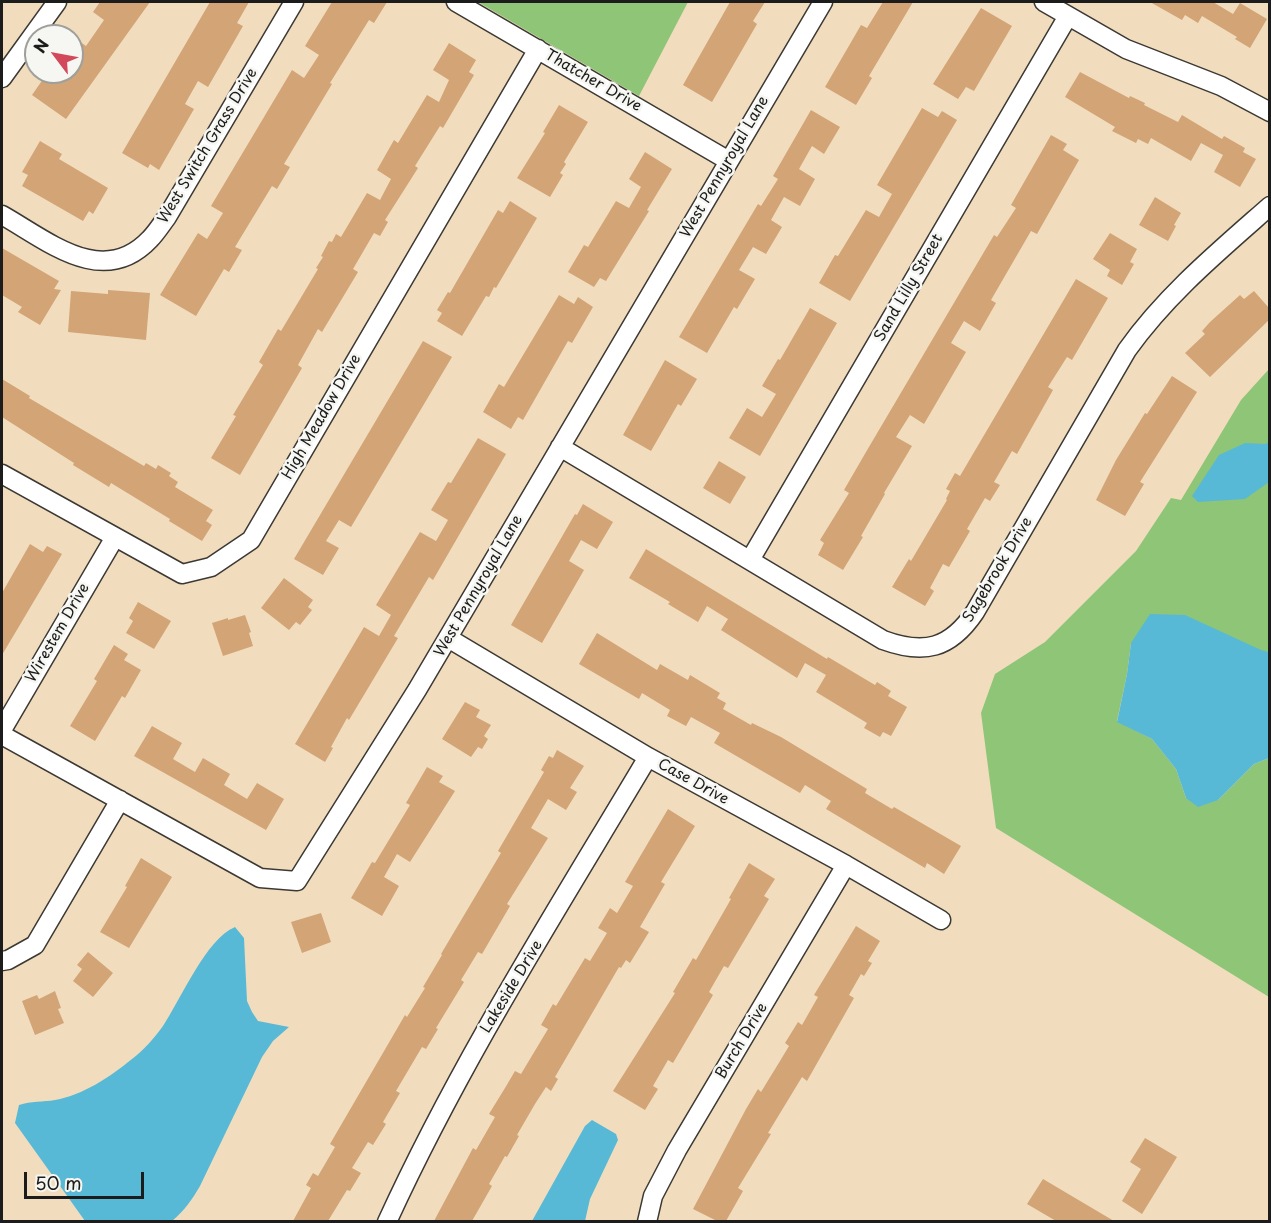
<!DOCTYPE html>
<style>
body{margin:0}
#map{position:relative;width:1271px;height:1223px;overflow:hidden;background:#f1ddbe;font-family:"Playpen Sans",sans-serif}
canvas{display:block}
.frame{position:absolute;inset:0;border:3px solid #1c1c1c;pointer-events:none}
.north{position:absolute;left:24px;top:24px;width:60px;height:60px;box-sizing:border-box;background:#f6f6f2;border:2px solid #9f9f9c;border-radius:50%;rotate:302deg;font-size:16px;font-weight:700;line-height:24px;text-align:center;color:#1c1c1c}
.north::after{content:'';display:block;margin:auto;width:21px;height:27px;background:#d1495b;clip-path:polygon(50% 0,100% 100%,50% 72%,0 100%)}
.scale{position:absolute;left:24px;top:1172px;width:120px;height:27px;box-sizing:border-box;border:3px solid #1c1c1c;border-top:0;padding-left:8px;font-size:18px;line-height:21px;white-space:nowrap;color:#1c1c1c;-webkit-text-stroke:4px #f6f6f2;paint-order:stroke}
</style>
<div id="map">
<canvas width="1271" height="1223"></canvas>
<div class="frame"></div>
<div class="north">N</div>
<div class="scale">50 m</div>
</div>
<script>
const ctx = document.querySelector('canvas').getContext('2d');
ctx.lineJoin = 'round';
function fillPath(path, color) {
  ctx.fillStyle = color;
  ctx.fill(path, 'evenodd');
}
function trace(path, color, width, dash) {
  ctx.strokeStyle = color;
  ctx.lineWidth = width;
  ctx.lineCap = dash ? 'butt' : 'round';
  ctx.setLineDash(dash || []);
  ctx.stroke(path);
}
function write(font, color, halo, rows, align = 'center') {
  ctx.font = font + ' "Playpen Sans",sans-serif';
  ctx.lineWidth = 5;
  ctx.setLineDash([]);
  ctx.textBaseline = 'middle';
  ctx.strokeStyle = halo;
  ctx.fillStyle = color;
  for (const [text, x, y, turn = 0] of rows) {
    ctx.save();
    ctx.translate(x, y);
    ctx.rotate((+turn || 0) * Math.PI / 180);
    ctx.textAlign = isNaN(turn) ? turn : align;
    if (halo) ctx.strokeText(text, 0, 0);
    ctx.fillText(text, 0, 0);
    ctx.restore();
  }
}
fillPath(new Path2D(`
 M 478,2 L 688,2 L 639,96 Z
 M 1269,369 L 1269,652 L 1131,643 L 1127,674 L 1117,721 L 1152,739 L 1176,769 L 1186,798 L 1218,800 L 1254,764 L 1269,758 L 1269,997 L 996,828 L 981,713 L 995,674 L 1045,642 L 1136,551 L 1171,498 L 1181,500 L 1241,400 Z`), '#8fc577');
fillPath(new Path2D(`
 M 1269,442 L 1269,482 L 1245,499 L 1198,502 L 1192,496 L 1219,455 L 1245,443 L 1265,444 Z
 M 1150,614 L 1185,615 L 1261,650 L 1269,652 L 1269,758 L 1254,764 L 1218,800 L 1198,807 L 1186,798 L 1176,769 L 1152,739 L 1117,722 L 1127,674 L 1131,643 Z
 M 235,927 L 244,938 L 247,1001 L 252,1012 L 258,1021 L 289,1027 L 273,1041 L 262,1057 L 200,1186 C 192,1200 184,1211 172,1221 L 85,1221 L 15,1123 L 19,1105 C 31,1101 43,1102 55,1100 C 83,1095 110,1077 132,1059 C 143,1051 155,1037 163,1026 C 181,999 206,939 235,927 Z
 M 592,1120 L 616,1134 L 618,1140 L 590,1199 L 585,1221 L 532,1221 L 585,1126 Z`), '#57b9d5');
fillPath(new Path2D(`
 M 100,2 L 150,2 L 66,119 L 32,95 L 48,72 L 72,72 L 72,36 L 86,46 L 104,20 L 93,12 Z
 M 210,2 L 249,2 L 237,23 L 243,26 L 208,87 L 198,81 L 185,104 L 194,109 L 159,170 L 150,164 L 148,168 L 122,153 Z
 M 332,2 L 387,2 L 374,23 L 369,20 L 330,83 L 332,84 L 284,164 L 290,167 L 277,189 L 272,186 L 235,247 L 242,250 L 229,272 L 224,269 L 196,316 L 160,295 L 198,233 L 207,239 L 223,213 L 211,206 L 292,70 L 304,78 L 319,55 L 305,46 Z
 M 730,2 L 765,2 L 753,21 L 757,24 L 712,102 L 683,85 Z
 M 883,2 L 913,2 L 869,76 L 872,78 L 856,105 L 825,87 L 861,25 L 867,28 Z
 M 1150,2 L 1213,2 L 1233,14 L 1240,3 L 1267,19 L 1250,48 L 1235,39 L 1237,37 L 1202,16 L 1198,23 L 1185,15 L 1182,20 Z
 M 981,8 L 1012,26 L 974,91 L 966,87 L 958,99 L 933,84 Z
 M 449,43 L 476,60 L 469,72 L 474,75 L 443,128 L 440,126 L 415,166 L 418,168 L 385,220 L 388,222 L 380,236 L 374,233 L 353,269 L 358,272 L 322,332 L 318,329 L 298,365 L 302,368 L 240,475 L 211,458 L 236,416 L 233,415 L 263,365 L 259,362 L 278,329 L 281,331 L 318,269 L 316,268 L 323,257 L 321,256 L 329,241 L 332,242 L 336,234 L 341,237 L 367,193 L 380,200 L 391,179 L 377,170 L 394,140 L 398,143 L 427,95 L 439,102 L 449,80 L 433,70 Z
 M 1080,72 L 1129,98 L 1130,96 L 1145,103 L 1144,105 L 1178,122 L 1182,115 L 1222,139 L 1224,136 L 1245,148 L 1243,152 L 1256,159 L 1240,187 L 1214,172 L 1223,155 L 1201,143 L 1191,161 L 1151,138 L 1148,144 L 1138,139 L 1136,143 L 1112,131 L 1115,127 L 1065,97 Z
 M 559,105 L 588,122 L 564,162 L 566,164 L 560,173 L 563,175 L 550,197 L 517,178 L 545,133 L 543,132 Z
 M 922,108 L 938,117 L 942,111 L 957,120 L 850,301 L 819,283 L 835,255 L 838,256 L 866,210 L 879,217 L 892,194 L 877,185 Z
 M 811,110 L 840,127 L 824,154 L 812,146 L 799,169 L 815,179 L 800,206 L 784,197 L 771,220 L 782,227 L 766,254 L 753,247 L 739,270 L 755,279 L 737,309 L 734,307 L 707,353 L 679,337 L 758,204 L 761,206 L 778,179 L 773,176 Z
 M 1051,135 L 1067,144 L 1063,150 L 1079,160 L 1037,234 L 1031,231 L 991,300 L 996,303 L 980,331 L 964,321 L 951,343 L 966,352 L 924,424 L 910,415 L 896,437 L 912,446 L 884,493 L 885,494 L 861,536 L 863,537 L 843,570 L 818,555 L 824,543 L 820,540 L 849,493 L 844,490 L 866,452 L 994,235 L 997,237 L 1016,208 L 1011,205 Z
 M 40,141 L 62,154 L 59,159 L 108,188 L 93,214 L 89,211 L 83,221 L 22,186 L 28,175 L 22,172 Z
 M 645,152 L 672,169 L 647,210 L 649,211 L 606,281 L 600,278 L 594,287 L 568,272 L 584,245 L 588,247 L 616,201 L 629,208 L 641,187 L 629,179 Z
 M 1155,197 L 1181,213 L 1174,225 L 1176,226 L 1168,241 L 1139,225 Z
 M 510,201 L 537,218 L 496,288 L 494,287 L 489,297 L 486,296 L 462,336 L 437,321 L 442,313 L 437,310 L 448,292 L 450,293 L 498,210 L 503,213 Z
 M 1110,233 L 1137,249 L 1130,262 L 1134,264 L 1122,285 L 1107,276 L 1110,270 L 1093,259 Z
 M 2,248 L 59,281 L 54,289 L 61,290 L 40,325 L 18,312 L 22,307 L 2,295 Z
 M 1076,279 L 1108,298 L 1072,360 L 1067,357 L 1048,387 L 1053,390 L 1017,454 L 1012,451 L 994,482 L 1000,485 L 990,501 L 985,498 L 967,529 L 970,531 L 949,567 L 943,564 L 930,588 L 934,591 L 925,606 L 892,587 L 909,559 L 911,561 L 947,500 L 946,499 L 950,491 L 946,489 L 955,473 L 960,476 Z
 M 108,290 L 150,293 L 146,340 L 68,332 L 71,291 L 108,294 Z
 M 1254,291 L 1269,308 L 1269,320 L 1210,377 L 1185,353 L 1205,334 L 1202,331 L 1210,322 L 1240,295 L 1244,299 Z
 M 559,295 L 574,304 L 578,297 L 593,307 L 572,343 L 568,341 L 523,420 L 518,417 L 511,429 L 483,412 L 499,384 L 504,387 Z
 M 810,308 L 837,323 L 760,456 L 729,438 L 747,408 L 762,417 L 776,394 L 762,386 L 778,359 L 780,360 Z
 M 423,341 L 452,357 L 351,527 L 339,520 L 326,541 L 339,548 L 323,575 L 294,559 Z
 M 665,360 L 697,379 L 681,406 L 678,404 L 651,451 L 623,435 Z
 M 1172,376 L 1197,392 L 1140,482 L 1144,484 L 1125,516 L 1096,500 L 1116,460 L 1145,413 L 1147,414 Z
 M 2,379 L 30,396 L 29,398 L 144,466 L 146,463 L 156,469 L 158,465 L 171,473 L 169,476 L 178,482 L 175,487 L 213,510 L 206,521 L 212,525 L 202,541 L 169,521 L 170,519 L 111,483 L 109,487 L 73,465 L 74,463 L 2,417 Z
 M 478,438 L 506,454 L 433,580 L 429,577 L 394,636 L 398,638 L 349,720 L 347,718 L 331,747 L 333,748 L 325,762 L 295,744 L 364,627 L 379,636 L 391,615 L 376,605 L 420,532 L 436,541 L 448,520 L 431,510 L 448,482 L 451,483 Z
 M 719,461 L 746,477 L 730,504 L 703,488 Z
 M 583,504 L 613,522 L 597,549 L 581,540 L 569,561 L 584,570 L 542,643 L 511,625 L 575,514 L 577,515 Z
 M 30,544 L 43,552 L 47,546 L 62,554 L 2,655 L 2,593 Z
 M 646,549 L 827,659 L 828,657 L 875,685 L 877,682 L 891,691 L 888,696 L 907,707 L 891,736 L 883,732 L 880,737 L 864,728 L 867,723 L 816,692 L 826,675 L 805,663 L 797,678 L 721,630 L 728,619 L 707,606 L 698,622 L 668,604 L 670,602 L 629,578 Z
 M 284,578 L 313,600 L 308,607 L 312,610 L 300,625 L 296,622 L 289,630 L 261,608 Z
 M 138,602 L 171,621 L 154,649 L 126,633 L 133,621 L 129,618 Z
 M 245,615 L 251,632 L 249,633 L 253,646 L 223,656 L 212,623 L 228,618 L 228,620 Z
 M 597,633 L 657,670 L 660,664 L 688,680 L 690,675 L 720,693 L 717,698 L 726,703 L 723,709 L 751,725 L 752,723 L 781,737 L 867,789 L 865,793 L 892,809 L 894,807 L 961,846 L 944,874 L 927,863 L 925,868 L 826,809 L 831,801 L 805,785 L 800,793 L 714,743 L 720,733 L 691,717 L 686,726 L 667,716 L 670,710 L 642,693 L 639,699 L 579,664 Z
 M 114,645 L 128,654 L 124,660 L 141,670 L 125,698 L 122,696 L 95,741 L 70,726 L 97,681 L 94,679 Z
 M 465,702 L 480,710 L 476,717 L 491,725 L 484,736 L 488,739 L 482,749 L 478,747 L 471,757 L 442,739 Z
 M 152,726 L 182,743 L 173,759 L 195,772 L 203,758 L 230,774 L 224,785 L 247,799 L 257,783 L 284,799 L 266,830 L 134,756 Z
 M 557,750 L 584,766 L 570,788 L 577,792 L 566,810 L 548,799 L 531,828 L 548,838 L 507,904 L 510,906 L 482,954 L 478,952 L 461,980 L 464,982 L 436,1028 L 438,1029 L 426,1049 L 422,1047 L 396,1091 L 400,1093 L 383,1122 L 386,1124 L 373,1145 L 368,1142 L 352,1168 L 361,1173 L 350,1191 L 347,1190 L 328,1221 L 293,1221 L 311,1188 L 306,1185 L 313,1173 L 318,1176 L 335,1147 L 330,1144 L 405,1015 L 407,1017 L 425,988 L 423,987 L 442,955 L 441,954 L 501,853 L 498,851 L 544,772 L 541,770 L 549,756 L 553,758 Z
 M 427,767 L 443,776 L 439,782 L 455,791 L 410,862 L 397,854 L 384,877 L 399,886 L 382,916 L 351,898 L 372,862 L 375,863 L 410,805 L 406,803 Z
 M 668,809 L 695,826 L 661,882 L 665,884 L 640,927 L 649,932 L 630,963 L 626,960 L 621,968 L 619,967 L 555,1077 L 558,1079 L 551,1091 L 546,1087 L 535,1104 L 517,1135 L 519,1136 L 507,1157 L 505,1156 L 489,1184 L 492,1186 L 472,1221 L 434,1221 L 473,1148 L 476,1150 L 495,1117 L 489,1114 L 505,1088 L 515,1071 L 521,1074 L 548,1029 L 541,1025 L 553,1004 L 556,1006 L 585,958 L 590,961 L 607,933 L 598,928 L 610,908 L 617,913 L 633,886 L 625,882 Z
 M 141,858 L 172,877 L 129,948 L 100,932 L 127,887 L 125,886 Z
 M 749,863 L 775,879 L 764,896 L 769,899 L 728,968 L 724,966 L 709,992 L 713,995 L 673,1063 L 668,1060 L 653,1086 L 658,1089 L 645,1110 L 613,1091 L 675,993 L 673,992 L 693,958 L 696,960 L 731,899 L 729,898 Z
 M 321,913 L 331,942 L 302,953 L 291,922 Z
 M 856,926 L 880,941 L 868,961 L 872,963 L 864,976 L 861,974 L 849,995 L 854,998 L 807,1081 L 802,1077 L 768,1133 L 771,1134 L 738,1188 L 743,1191 L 726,1221 L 717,1221 L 693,1209 L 746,1109 L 758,1089 L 761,1092 L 780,1061 L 789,1046 L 785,1043 L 798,1022 L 802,1025 L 818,997 L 814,995 Z
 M 88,952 L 113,973 L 93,997 L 73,981 L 82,969 L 77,965 Z
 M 55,991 L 61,1008 L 58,1009 L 64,1023 L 35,1035 L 22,1001 L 37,995 L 39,999 Z
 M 1145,1138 L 1177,1157 L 1142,1214 L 1122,1201 L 1141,1169 L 1130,1162 Z
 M 1043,1179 L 1114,1221 L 1056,1221 L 1027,1204 Z`), '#d2a476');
const minor = new Path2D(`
 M 456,2 L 729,161
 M 1044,2 L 1126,49 L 1221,86 L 1270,112
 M 2,78 L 57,2
 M 2,215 C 48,241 103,289 150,239 C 156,233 161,225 167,217 L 294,2
 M 560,447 L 883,640 C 924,655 950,649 975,612 L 1127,350 C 1166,295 1219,251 1270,206
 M 2,474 L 182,574 L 211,567 L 251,540 L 538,49
 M 750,560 L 1068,16
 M 448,638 L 648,757 L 846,865 L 941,920
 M 2,730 L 115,537
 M 2,735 L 260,878 L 297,881 L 417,690 L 823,2
 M 2,961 L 8,960 L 35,945 L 120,800
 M 387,1222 C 461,1060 557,910 648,757
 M 647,1222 L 653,1196 L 677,1150 L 846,865`);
trace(minor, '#3c3934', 21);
trace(minor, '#fff', 18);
write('15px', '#1c1c1c', '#f6f6f2', [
 ["Thatcher Drive",593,81,30],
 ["West Switch Grass Drive",208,146,-59],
 ["West Pennyroyal Lane",725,167,-60],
 ["Sand Lilly Street",909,288,-60],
 ["High Meadow Drive",322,417,-60],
 ["Sagebrook Drive",998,570,-59],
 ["West Pennyroyal Lane",479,586,-60],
 ["Wirestem Drive",58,633,-60],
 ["Case Drive",693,782,29],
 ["Lakeside Drive",512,987,-59],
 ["Burch Drive",742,1041,-59]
]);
</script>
